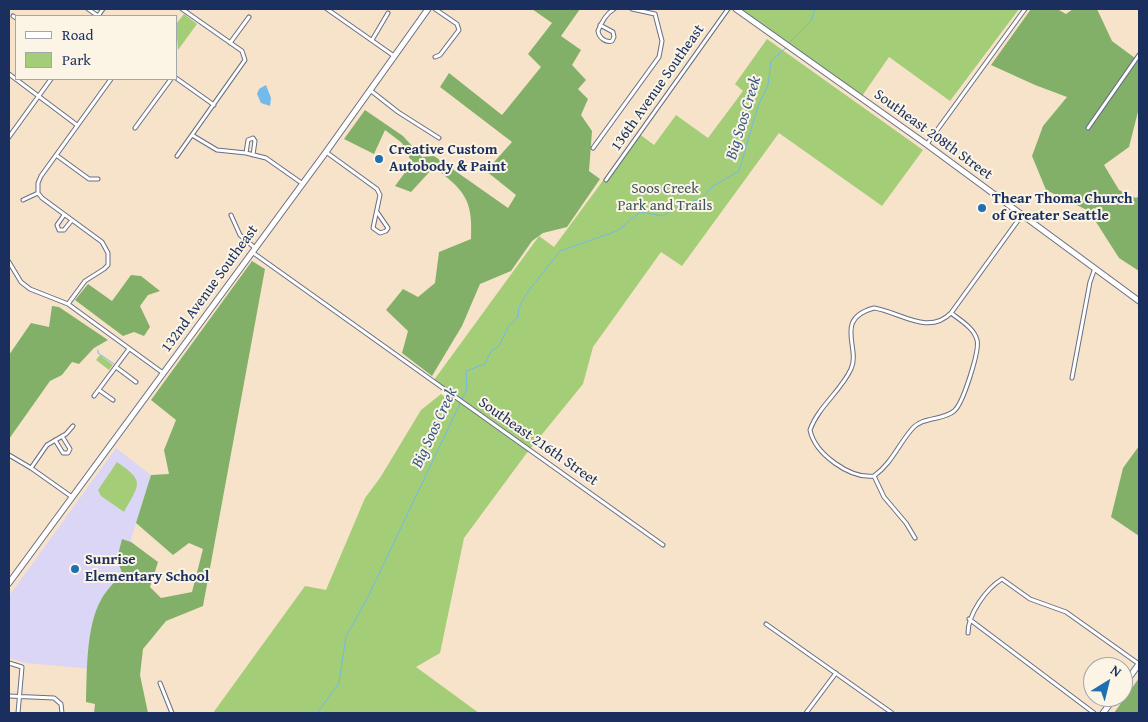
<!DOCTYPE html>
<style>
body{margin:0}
#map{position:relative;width:1148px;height:722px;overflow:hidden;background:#f7e3ca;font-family:"Gentium Book Plus",serif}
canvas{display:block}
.frame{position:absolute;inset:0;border:10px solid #1b2f5e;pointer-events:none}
.legend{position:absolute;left:15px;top:15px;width:162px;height:65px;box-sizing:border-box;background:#fcf5e5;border:1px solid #a2a6af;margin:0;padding:6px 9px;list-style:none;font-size:15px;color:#1b2f5e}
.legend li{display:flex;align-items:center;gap:10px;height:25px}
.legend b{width:25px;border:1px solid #a2a6af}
.north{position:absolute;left:1083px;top:657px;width:50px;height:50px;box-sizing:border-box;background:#fcf5e5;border:1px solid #a2a6af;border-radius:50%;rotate:36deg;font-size:14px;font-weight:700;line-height:20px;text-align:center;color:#1b2f5e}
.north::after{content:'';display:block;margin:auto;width:18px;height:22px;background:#1f6fb2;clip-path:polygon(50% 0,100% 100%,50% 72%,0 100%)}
</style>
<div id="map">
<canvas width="1148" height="722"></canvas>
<div class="frame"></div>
<ul class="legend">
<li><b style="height:6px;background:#fff"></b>Road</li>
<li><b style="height:14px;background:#a4cd78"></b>Park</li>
</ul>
<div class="north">N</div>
</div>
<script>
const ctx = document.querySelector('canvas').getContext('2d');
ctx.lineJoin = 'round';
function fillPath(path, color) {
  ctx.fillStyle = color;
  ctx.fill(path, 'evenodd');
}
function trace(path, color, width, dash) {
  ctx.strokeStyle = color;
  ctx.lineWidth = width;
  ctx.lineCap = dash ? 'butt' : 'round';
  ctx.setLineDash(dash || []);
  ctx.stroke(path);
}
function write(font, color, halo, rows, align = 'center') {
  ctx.font = font + ' "Gentium Book Plus",serif';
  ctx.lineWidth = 4;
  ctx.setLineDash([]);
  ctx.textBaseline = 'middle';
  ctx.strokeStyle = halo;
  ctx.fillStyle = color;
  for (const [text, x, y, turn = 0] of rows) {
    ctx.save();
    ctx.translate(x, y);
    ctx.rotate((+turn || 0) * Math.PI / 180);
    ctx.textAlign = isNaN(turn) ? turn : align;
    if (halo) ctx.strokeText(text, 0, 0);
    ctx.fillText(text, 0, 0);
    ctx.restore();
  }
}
fillPath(new Path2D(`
 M 116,448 L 151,475 L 91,669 L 26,663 L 9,658 L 9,596 Z`), '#dcd6f6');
fillPath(new Path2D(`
 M 739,9 L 1019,9 L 950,101 L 889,57 L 862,96 Z
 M 184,14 L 197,24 L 178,50 L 176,24 Z
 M 767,39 L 923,150 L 882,206 L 779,133 L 682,266 L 661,252 L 593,347 L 583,384 L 526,454 L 464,538 L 440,653 L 416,667 L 479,713 L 213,713 L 305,586 L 326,590 L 365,498 L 380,478 L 421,410 L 441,394 L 453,403 L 458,394 L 451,388 L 449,391 L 434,380 L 539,236 L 554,247 L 638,133 L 654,145 L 676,115 L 708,138 L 743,91 L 735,84 Z
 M 100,355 L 113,365 L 109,370 L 96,360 Z
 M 117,462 C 146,482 139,484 124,512 L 101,496 L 98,490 Z`), '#a4cd78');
fillPath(new Path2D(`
 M 532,9 L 580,9 L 561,36 L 581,50 L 572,65 L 586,80 L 578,89 L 588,99 L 581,115 L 592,131 L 589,171 L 600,179 L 567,227 L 543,233 L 532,241 L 511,271 L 480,284 L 462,326 L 432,376 L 402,353 L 408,331 L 386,310 L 403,289 L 418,297 L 435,283 L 439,252 L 471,239 C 473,198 464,191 434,167 L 411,192 L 395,186 L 412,163 L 402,143 L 385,130 L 374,154 L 344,139 L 365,110 L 403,136 L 422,157 L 434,156 L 508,208 L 516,195 L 486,171 L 512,142 L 440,87 L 449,73 L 502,115 L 541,67 L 528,54 L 552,23 Z
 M 1031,9 L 1057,9 L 1066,14 L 1073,9 L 1097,9 L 1112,41 L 1139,61 L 1139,108 L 1129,147 L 1104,165 L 1119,190 L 1136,198 L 1139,196 L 1139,271 L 1119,258 L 1089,211 L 1046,190 L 1032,156 L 1043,126 L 1067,97 L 1035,85 L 991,65 Z
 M 252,261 L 265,269 L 203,606 L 166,621 L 143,649 L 140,675 L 148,713 L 94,713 L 95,704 L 86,702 C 87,672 86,626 101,600 C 106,590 116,581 122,573 L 117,559 L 122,539 L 131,542 L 158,562 L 150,587 L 161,598 L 192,592 L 203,549 L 189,543 L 173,555 L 136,523 L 151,475 L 169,474 L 164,450 L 176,420 L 151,400 Z
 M 131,275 L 141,276 L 160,291 L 148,295 L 140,306 L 150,327 L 144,336 L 134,332 L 123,336 L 75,300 L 88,284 L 112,301 Z
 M 52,306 L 59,307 L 108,340 L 94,348 L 79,364 L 72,362 L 62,375 L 50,381 L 9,439 L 9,355 L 31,323 L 49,327 Z
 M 1139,446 L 1139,536 L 1111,517 L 1123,468 Z
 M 1139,678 L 1139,713 L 1113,713 L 1114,713 Z`), '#83b068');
fillPath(new Path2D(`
 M 266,85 L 271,98 L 270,106 L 261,103 L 257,94 L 259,89 Z`), '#72baea');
trace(new Path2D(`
 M 789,43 L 811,21 L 815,9
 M 98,350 L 98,353 L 114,364
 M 317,713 L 339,683 L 346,636 L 366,601 L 467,389 L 466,371 L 485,364 L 491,351 L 499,346 L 509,325 L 518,317 L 519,307 L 527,293 L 560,251 L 617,231 L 640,212 L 663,216 L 676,207 L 702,198 L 713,186 L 739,171 L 758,106 L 768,85 L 771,61 L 787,47`), '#72baea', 1);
const street = new Path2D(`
 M 88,9 L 98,16
 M 327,9 L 394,56
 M 435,9 L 457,24 L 459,30 L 440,55 L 435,57
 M 632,9 L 655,14
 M 13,16 L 16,18
 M 98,16 L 103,9
 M 600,25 L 613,32 L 614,37 L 612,41 C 606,43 599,38 598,31 C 601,23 606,14 614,9
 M 372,40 L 388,13
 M 230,43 L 249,17
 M 9,74 L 77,125
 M 176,78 L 214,105
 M 370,90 L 398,112 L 439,138
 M 135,128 L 171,79
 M 1088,128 L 1139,55
 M 192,135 L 217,150 L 246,153 L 266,158 L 303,184
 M 9,137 L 51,79
 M 927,144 L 1025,9
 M 593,148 L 659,57 L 662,41 L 655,14
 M 326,152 L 377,189 L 380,195 L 373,228 L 380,233 L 386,231 L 388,228 L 377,212
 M 246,153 L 248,140 L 253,138 L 255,141 L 253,155
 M 56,155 L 89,179 L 98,179
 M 177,156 L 245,60 L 242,51 L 182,9
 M 606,180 L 728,9
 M 38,193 L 42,198 L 102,242 L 108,253 L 108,265 L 104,269 L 85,281 L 68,304
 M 38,193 L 38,183 L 41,176 L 111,79
 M 23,200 L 38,193
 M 64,215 L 57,225 L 59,230 L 64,230 L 72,220
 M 231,215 L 240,235 L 255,248
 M 252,252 L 663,545
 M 9,262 L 21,282 L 30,289 L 68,304 L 163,373
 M 951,313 C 960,320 974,328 977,340 C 980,350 963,404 954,411 C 942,421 923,416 912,429 C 898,445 892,463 874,476 C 850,479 815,454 810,430 C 818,407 841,391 851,369 C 861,348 833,319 874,308 C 900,312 928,336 951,313 L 1022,215
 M 116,367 L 136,382
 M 1072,378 L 1090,282 L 1095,268
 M 99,390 L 113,400
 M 94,396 L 129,349
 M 55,440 L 63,453 L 68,453 L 70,449 L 62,436
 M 9,455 L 31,468 L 72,497
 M 31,468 L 47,445 L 66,434 L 73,426
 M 874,476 L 884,497 L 906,523 L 915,538
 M 969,619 L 1094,713
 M 766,624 L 892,713
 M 968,633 C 968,614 986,589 1002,579 L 1030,599 L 1066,612 L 1139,664
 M 9,663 L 22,667 L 18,713
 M 160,683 L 172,713
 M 9,696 L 54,698 L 61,704 L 62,713
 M 806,713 L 836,673`);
const secondary = new Path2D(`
 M 736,9 L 926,144 L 1139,301
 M 9,583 L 326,152 L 428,9
 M 1123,686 L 1139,664
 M 1103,713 L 1115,697`);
trace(street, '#686e84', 5);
trace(secondary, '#686e84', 7);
trace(street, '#fff', 3);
trace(secondary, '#fff', 5);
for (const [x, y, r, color] of [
 [379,159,5,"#1f6fb2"],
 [982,208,5,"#1f6fb2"],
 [75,569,5,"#1f6fb2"]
]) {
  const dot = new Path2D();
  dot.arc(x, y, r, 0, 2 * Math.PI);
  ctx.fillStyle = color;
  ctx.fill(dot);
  trace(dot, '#fcf5e5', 2);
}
write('15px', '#1b2f5e', '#fcf5e5', [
 ["136th Avenue Southeast",658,88,-55],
 ["Southeast 208th Street",933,135,36],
 ["132nd Avenue Southeast",210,289,-54],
 ["Southeast 216th Street",538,442,35]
]);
write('bold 15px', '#1b2f5e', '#fcf5e5', [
 ["Creative Custom",389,150],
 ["Autobody & Paint",389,167],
 ["Thear Thoma Church",992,199],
 ["of Greater Seattle",992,216],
 ["Sunrise",85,560],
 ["Elementary School",85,577]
], 'left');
write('15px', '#3d5664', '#fcf5e5', [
 ["Soos Creek",665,189],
 ["Park and Trails",665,206]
]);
write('italic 16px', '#355988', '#fcf5e5', [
 ["Big Soos Creek",744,118,-73],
 ["Big Soos Creek",435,428,-65]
]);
</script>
